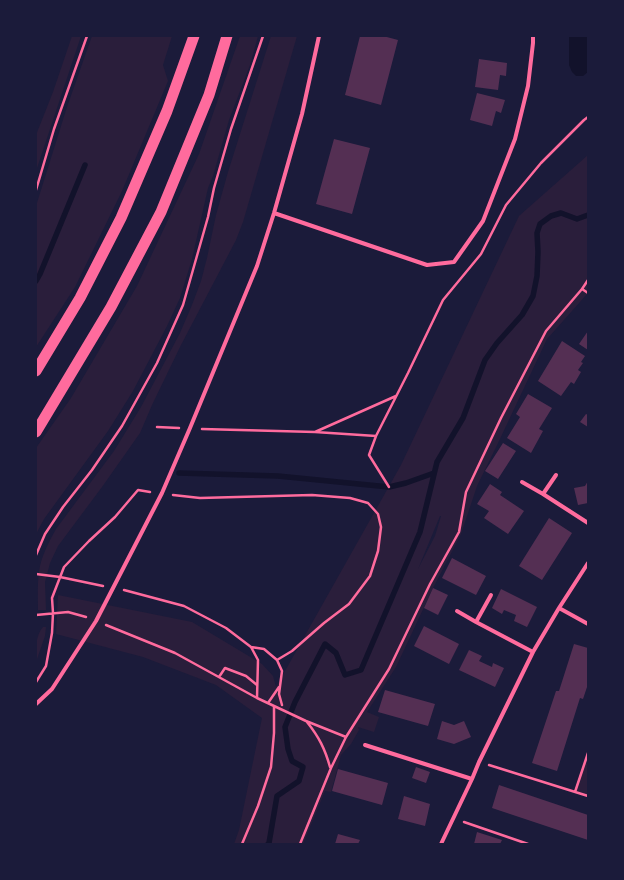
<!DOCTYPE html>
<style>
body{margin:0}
#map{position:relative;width:624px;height:880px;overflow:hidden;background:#1b1b3a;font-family:Cabin,sans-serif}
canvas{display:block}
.frame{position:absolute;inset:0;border:37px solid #1b1b3a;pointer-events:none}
</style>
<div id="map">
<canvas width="624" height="880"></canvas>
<div class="frame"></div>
</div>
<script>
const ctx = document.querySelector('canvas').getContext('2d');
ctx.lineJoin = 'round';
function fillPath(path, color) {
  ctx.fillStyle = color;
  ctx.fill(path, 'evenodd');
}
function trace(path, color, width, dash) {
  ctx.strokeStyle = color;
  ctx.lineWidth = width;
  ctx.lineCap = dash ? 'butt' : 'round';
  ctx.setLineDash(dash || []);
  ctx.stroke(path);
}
fillPath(new Path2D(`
 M 72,36 L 81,36 L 36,171 L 36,135 L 53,92 Z
 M 92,36 L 172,36 L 163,65 L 168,81 L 122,191 L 75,287 L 36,347 L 36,206 L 67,107 Z
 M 240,36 L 258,36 L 250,65 L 229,120 L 213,176 L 208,188 L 192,259 L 180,298 L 167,326 L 133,391 L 108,431 L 44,519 L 36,534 L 36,448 L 71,398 L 137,286 L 199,154 Z
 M 271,36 L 297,36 L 243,222 L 236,240 L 181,345 L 152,405 L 140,433 L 102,487 L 58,546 L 50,563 L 45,582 L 46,610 L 38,610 C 38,595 37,580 40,566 C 43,553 50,540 56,529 L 114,451 L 141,407 L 180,333 L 192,305 L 201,281 L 207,258 L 216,215 L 228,172 Z
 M 588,155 L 588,293 L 547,339 L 499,441 L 477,486 L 461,534 L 433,588 L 396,667 L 367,712 L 379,717 L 374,732 L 358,727 L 359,730 L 351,744 L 341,755 L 331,792 L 325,791 L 303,844 L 234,844 L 239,830 L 262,718 L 216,685 L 143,657 L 56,634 L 58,595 L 192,622 L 262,664 L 273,676 L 276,687 L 401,465 L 519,216 ZM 441,516 L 435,536 L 418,569 L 440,516 Z
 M 43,627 L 46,627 L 45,636 L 36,662 C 36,650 35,636 43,627 Z
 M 585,763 L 588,764 L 588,796 L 575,792 Z`), '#2a1e3b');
fillPath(new Path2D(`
 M 569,36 L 588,36 L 588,72 L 583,76 L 576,76 L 572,72 L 569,65 Z`), '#12122b');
trace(new Path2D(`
 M 36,281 L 40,274 L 85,165
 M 179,473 L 278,476 L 389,487 L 406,483 L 434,473
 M 268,844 L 269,843 L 277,796 L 299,781 L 303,767 L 292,761 L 288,749 L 285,727 L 295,702 L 325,644 L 336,653 L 345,675 L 361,670 L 420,532 L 437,462 L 463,418 L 485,360 L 497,343 L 522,315 L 533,296 L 537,276 L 538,252 L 537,233 L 540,224 L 551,216 L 561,213 L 577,219 L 588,215`), '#12122b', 5.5);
fillPath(new Path2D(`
 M 360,36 L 383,36 L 398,40 L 381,105 L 345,95 Z
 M 479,59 L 507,63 L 506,76 L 500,75 L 498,90 L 475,87 Z
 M 477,93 L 505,100 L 501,113 L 496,111 L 492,126 L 470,120 Z
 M 334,139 L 370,148 L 352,214 L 316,204 Z
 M 588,331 L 588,350 L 579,344 Z
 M 562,341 L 585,356 L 581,362 L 583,363 L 578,370 L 581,372 L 574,384 L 571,382 L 561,396 L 538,381 Z
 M 528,394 L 552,408 L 539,429 L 543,431 L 531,453 L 507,438 L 520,417 L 516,414 Z
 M 586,414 L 588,415 L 588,427 L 580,422 Z
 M 503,443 L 516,451 L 498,479 L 485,471 Z
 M 588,481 L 588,503 L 578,505 L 574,488 L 585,486 Z
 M 490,484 L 502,492 L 500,495 L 524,511 L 508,534 L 484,518 L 489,511 L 477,504 Z
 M 549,518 L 572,533 L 542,580 L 519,566 Z
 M 452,558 L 486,576 L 476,595 L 442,578 Z
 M 433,588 L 448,595 L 438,615 L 424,608 Z
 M 501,589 L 537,607 L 527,627 L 514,621 L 516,615 L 504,610 L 502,614 L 492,608 Z
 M 424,626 L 459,644 L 449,664 L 414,646 Z
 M 574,644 L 588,648 L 588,684 L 583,699 L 580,698 L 557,771 L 532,763 L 556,691 L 559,691 Z
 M 469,650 L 482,656 L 479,661 L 492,667 L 493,663 L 504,668 L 495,687 L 459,670 Z
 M 385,690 L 435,704 L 428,726 L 378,712 Z
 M 442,721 L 454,725 L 464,721 L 471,737 L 454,744 L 437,739 Z
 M 416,767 L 430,772 L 426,783 L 412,778 Z
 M 338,769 L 388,783 L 382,805 L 332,791 Z
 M 499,785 L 588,815 L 588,840 L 492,808 Z
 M 404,796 L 430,804 L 425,826 L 398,819 Z
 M 477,832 L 502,840 L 500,844 L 474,844 Z
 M 338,834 L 360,840 L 358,844 L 335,844 Z`), '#542f53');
trace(new Path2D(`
 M 36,190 L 54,129 L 87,36
 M 582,289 L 588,293
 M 157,427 L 179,428
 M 202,429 L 315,432 L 396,396
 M 315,432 L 376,436
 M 389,487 L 369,455 L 376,436 L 408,373 L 443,300 L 481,254 L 506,205 L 541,163 L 584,120 L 588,117
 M 173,495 L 200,498 L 312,495 L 350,498 L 368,503 L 378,514 L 381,527 L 378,551 L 370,576 L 349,604 L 324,623 L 292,651 L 277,660
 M 36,555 L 45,534 L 63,507 L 92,470 L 122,426 L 157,363 L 183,305 L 208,217 L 214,188 L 231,129 L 263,36
 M 36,574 L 60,577 L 103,586
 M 124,590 L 184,606 L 226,628 L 251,647 L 258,660 L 257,698
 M 36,615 L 68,612 L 86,617
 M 106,625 L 175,653 L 257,698 L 306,721 L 346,737
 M 251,647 L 264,649 L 277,660 L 282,671 L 279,694 L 282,705
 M 219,677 L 225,668 L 246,676 L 257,685
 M 36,682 L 46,666 L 52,633 L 53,613 L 52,598 L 64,567 L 89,541 L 115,517 L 138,490 L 150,492
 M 268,703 L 279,687
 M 307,722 C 319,737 325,749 330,767
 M 489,765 L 588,796
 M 575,792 L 588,753
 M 464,822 L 528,844
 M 242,844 L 258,806 L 271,767 L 274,733 L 274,706
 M 300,844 L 331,768 L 346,737 L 389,669 L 430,584 L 459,532 L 466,492 L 501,418 L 546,331 L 582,289 L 588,280`), '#ff6b9d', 2.5);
trace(new Path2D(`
 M 274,213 L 427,265 L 454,262 L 483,221 L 515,139 L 528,86 L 533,43 L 533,36
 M 556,475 L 543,494 L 588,523
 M 522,482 L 543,494
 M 491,595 L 476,622 L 533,652
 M 559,608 L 588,624
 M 457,611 L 476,622
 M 36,704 L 52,689 L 96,621 L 162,493 L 190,428 L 257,266 L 274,213 L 302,114 L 319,36
 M 365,745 L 472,779
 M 441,844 L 472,779 L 479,762 L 533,652 L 559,608 L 588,563`), '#ff6b9d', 4);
trace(new Path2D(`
 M 36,371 L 80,298 L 121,218 L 167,111 L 194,36
 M 36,432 L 111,307 L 161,212 L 209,95 L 227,36`), '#ff6b9d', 11);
</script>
